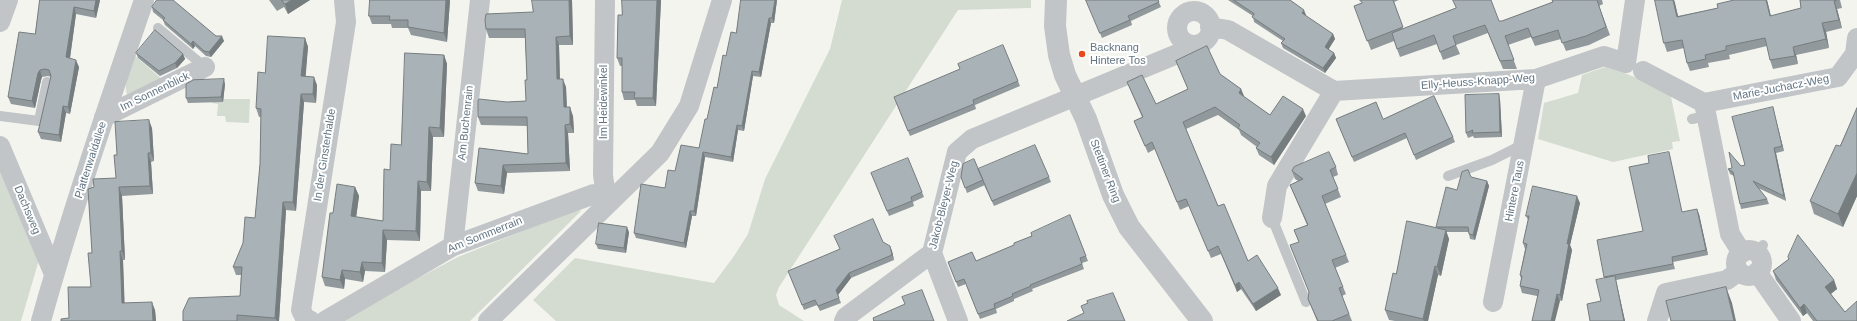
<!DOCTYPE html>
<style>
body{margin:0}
canvas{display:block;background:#f4f4ef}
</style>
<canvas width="1857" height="321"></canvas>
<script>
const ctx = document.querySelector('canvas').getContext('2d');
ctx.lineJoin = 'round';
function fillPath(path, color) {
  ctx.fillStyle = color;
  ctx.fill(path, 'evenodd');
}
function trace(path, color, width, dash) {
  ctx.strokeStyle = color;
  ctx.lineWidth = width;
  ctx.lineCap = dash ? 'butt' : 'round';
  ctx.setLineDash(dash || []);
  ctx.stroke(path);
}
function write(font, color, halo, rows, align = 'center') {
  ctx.font = font + ' Helvetica,sans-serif';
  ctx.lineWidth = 4;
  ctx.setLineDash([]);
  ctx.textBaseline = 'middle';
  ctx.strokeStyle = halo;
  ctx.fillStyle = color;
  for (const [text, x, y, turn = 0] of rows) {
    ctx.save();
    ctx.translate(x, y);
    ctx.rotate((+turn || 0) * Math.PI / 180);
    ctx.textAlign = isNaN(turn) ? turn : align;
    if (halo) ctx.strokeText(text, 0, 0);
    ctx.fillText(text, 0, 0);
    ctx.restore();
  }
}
fillPath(new Path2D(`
 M 842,0 L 1031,0 L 1031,8 L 958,10 L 779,287 L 776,295 L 779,305 L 804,321 L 556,321 L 533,300 L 575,258 L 714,283 L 734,256 L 748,234 L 765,179 L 830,49 Z
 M 135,56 L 163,80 L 128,97 C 122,84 130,69 135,56 Z
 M 1608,66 L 1670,92 L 1680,141 L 1672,142 L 1673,149 L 1613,162 L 1538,139 L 1544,103 L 1578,93 L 1582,75 Z
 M 213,99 L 250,99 L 249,123 L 226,122 L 225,116 L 217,116 L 218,104 L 212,103 Z
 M 0,158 L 41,253 L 21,321 L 0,321 Z
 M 577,209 L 581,211 L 470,321 L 337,321 L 458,257 Z`), '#d4dbd0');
trace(new Path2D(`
 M 158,28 L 205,67
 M 0,116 L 39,121 L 47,82
 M 1692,119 L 1707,116
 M 1448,176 L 1492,160 L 1524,144
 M 1272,218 L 1306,302
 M 1758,255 L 1763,245`), '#c1c5c8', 10);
trace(new Path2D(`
 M 605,0 L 603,175 L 607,204
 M1177 28a17 17 0 1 1 34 0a17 17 0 1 1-34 0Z
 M 0,22 L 8,0
 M 1210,27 L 1228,30 L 1334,91 L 1536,79 L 1604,56 L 1626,63 L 1635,0
 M 1643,71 L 1704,103
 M 104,117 L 205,67
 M 0,146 L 54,274
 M 1272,218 L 1277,186 L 1334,91
 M 453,246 L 480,0
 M1736 263a13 13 0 1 1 26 0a13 13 0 1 1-26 0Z
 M 932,253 L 958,321
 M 1742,253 L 1730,234 L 1704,103 L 1838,77 L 1855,54 L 1857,38
 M 1757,272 L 1791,321
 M 1493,302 L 1536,79
 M 41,321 C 71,213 108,106 144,0
 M 311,321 L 305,318 L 301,310 L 346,22 L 344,0
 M 325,321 L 453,246 L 594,194 L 607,204
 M 488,321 L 660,153 L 689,106 L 722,0
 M 844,321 L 846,317 L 932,253 L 957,152 L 972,139 L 1182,52 L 1185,43
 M 1657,321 L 1666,293 L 1727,280 L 1739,271`), '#c1c5c8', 20);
trace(new Path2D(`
 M 1056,0 L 1055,26 L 1059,55 L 1065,75 L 1086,119 L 1113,195 L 1129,227 L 1202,321`), '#c1c5c8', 22);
fillPath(new Path2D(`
 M 40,0 L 100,0 L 96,18 L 76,14 L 70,58 L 79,67 L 70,114 L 66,113 L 61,142 L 41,139 L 38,132 L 51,77 L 48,76 L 42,77 L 41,80 L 35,108 L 11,104 L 8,97 L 35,34 Z
 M 269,0 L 310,0 L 288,14 L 284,7 L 277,11 Z
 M 370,0 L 450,0 L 447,42 L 411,35 L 408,28 L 392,28 L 391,24 L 372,24 L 369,16 Z
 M 572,0 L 573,45 L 559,45 L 560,79 L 566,87 L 567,107 L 573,116 L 574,133 L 568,133 L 570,171 L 507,173 L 504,194 L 478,191 L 475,183 L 479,148 L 528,154 L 527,126 L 481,125 L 478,117 L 507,102 L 526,101 L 527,80 L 525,38 L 489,38 L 486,29 L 533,12 Z
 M 622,0 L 661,0 L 656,106 L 637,106 L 635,100 L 624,100 L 622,92 L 622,66 L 620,66 L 617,58 L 622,15 Z
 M 777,0 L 774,23 L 771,23 L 761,77 L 753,76 L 744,131 L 738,130 L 733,162 L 705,157 L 696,216 L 692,216 L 686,248 L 636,238 L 634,233 L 665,188 L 675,171 L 699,148 L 726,56 L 736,33 Z
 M 1086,0 L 1158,0 L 1161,7 L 1131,21 L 1132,25 L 1102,38 Z
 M 1228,0 L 1290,0 L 1306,15 L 1305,16 L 1333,34 L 1335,39 L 1328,49 L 1334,53 L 1336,58 L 1325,73 L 1283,48 L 1281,43 L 1283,41 L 1254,22 L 1253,16 Z
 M 1360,0 L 1399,0 L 1394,2 L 1403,29 L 1456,8 L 1499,21 L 1502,21 L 1553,2 L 1552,0 L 1602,0 L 1603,4 L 1599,6 L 1610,35 L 1589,45 L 1566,51 L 1561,39 L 1535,46 L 1531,37 L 1508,45 L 1517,69 L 1503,69 L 1488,33 L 1456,45 L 1460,54 L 1443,60 L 1437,44 L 1400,57 L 1394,41 L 1371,50 L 1354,6 L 1362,3 Z
 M 1655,0 L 1674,0 L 1678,16 L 1718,8 L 1734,0 L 1767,0 L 1771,16 L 1801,8 L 1800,0 L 1840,0 L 1842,8 L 1837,9 L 1842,28 L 1826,32 L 1829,48 L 1796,55 L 1798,64 L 1773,69 L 1770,60 L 1767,46 L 1729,55 L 1730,59 L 1708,63 L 1709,67 L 1690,71 L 1687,63 L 1684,48 L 1667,52 L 1664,43 Z
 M 152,7 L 216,36 L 224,41 L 211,57 L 206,56 L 195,46 L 193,49 L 165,25 L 163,20 L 153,12 Z
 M 305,38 L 308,47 L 305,76 L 317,85 L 316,103 L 304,102 L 296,211 L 286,210 L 279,321 L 183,321 L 240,296 L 241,275 L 236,275 L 233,267 L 255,218 L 260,164 L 261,117 L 259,117 L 256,108 L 265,73 Z
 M 136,53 L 183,54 L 185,59 L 177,68 L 160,76 L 138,58 Z
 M 444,55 L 447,64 L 444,137 L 433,137 L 431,191 L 421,191 L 420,241 L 387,240 L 385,272 L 365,271 L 363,282 L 345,279 L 344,289 L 325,286 L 322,277 L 333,213 L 355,187 L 359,196 L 356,217 L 383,221 L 401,145 Z
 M 1176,61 L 1220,74 L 1241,89 L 1244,97 L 1270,115 L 1306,116 L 1274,165 L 1259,155 L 1256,148 L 1257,147 L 1241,135 L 1239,130 L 1218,115 L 1186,129 L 1218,206 L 1248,261 L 1281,295 L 1256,311 L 1241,289 L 1237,292 L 1221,254 L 1211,258 L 1189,206 L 1180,210 L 1155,149 L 1148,153 L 1134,121 L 1142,117 L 1127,82 L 1156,104 L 1188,89 Z
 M 1018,81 L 1020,86 L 975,105 L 976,109 L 910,136 L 896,102 Z
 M 225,84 L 223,102 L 188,103 L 186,98 Z
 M 1500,99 L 1502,137 L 1474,138 L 1473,136 L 1468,138 L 1466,133 Z
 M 1773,107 L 1774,112 L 1784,151 L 1776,153 L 1786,201 L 1758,188 L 1767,199 L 1769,204 L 1741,209 L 1740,204 L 1734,176 L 1730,174 L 1728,169 L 1745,165 Z
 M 1857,108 L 1857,196 L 1843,227 L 1814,214 L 1810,201 L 1840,146 Z
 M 1336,119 L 1383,119 L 1453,137 L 1455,142 L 1416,160 L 1407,138 L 1354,162 Z
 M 152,128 L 154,161 L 151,162 L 153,194 L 122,196 L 125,260 L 123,260 L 124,303 L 155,310 L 156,321 L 61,321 L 69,318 L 91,287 L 92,253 L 116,178 L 117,155 Z
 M 1670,157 L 1682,212 L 1699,214 L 1708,255 L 1673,262 L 1675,269 L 1616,280 L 1625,321 L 1590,321 L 1601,301 L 1604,277 L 1643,231 L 1649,163 Z
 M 1336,167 L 1338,175 L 1333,177 L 1341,197 L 1325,204 L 1349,262 L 1335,268 L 1346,294 L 1342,296 L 1352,321 L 1317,321 L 1308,299 L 1309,293 L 1299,242 L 1294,230 L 1307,225 L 1290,185 L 1298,181 L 1295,179 L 1292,171 Z
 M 978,170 L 1049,177 L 1051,182 L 994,206 L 984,185 L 985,185 L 967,193 L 963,182 L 961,177 Z
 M 1471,177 L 1487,181 L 1489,186 L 1475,240 L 1470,239 L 1469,234 L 1469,232 L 1446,232 L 1449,239 L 1441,276 L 1438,275 L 1428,321 L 1395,321 L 1389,320 L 1385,310 L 1396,274 L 1436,228 L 1457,190 Z
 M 873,178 L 922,192 L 924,197 L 913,202 L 914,206 L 889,216 Z
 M 1580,203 L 1570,245 L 1572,250 L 1562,301 L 1522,293 L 1520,286 L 1521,279 L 1520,275 L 1525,249 L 1523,243 L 1528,220 L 1526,216 Z
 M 1070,215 L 1088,261 L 1082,263 L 1084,269 L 1032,289 L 1033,291 L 1014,299 L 1014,301 L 996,309 L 997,313 L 980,319 L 966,284 L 958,287 L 948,262 L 976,261 L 1014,245 Z
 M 629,232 L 626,253 L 598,249 L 596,244 Z
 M 883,242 L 892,251 L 894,260 L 851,278 L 838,295 L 841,303 L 820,311 L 817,305 L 804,310 L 790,276 Z
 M 1788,257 L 1834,280 L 1837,289 L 1831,294 L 1845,312 L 1857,321 L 1813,321 L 1807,313 L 1803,316 L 1776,280 L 1773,271 L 1789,259 Z`), '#91999d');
fillPath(new Path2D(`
 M 96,0 L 100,0 L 96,18 L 94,11 Z
 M 292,0 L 310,0 L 288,14 L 285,4 Z
 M 446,0 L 450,0 L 447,42 L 444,33 Z
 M 569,0 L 572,0 L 573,45 L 570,36 Z
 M 657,0 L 661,0 L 656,106 L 653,98 Z
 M 775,0 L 777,0 L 774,23 L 772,18 Z
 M 1673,0 L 1674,0 L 1675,3 L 1680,25 L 1677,17 Z
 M 1766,0 L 1767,0 L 1773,25 L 1770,16 Z
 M 1834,1 L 1837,9 L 1842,28 L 1839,20 Z
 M 74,7 L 76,14 L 69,65 L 66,57 Z
 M 1304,10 L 1306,15 L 1304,18 L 1302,13 Z
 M 769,18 L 771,23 L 761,77 L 759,72 Z
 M 1822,23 L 1826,32 L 1829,48 L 1826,39 Z
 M 1333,34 L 1335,39 L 1327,52 L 1325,47 Z
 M 222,36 L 224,41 L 211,57 L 209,52 Z
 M 556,37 L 559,45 L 560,88 L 557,79 Z
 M 305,38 L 308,47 L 305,85 L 301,76 Z
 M 193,41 L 195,46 L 193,49 L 191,44 Z
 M 1793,47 L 1796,55 L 1798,64 L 1795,56 Z
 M 1334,53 L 1336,58 L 1325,73 L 1323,68 Z
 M 183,54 L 185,59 L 177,68 L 175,63 Z
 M 444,55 L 447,64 L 444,137 L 440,128 Z
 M 76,60 L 79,67 L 70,114 L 68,107 Z
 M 40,70 L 42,77 L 41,80 L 35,108 L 32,101 L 38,73 Z
 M 752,71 L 753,76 L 744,131 L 742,126 Z
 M 314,77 L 317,85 L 316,103 L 313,94 Z
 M 224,79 L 225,84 L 223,102 L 221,97 Z
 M 563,79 L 566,87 L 567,116 L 564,107 Z
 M 1241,89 L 1244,96 L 1241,100 L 1239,93 Z
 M 301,94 L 304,102 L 296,211 L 293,202 Z
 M 1499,94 L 1500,99 L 1502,137 L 1500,132 Z
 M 63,106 L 66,113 L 61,142 L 59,135 Z
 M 570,107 L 573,116 L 574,133 L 570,124 Z
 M 1773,107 L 1774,112 L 1784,151 L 1782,146 Z
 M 1303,109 L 1306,116 L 1274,165 L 1271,157 Z
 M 149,120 L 152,128 L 154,161 L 151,153 Z
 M 565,125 L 568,133 L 570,171 L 566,163 Z
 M 737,125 L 738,130 L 733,162 L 731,157 Z
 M 429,127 L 433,137 L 431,191 L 427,182 Z
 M 1774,148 L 1776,153 L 1786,201 L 1784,196 Z
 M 703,152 L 705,157 L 696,216 L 694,211 Z
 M 148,153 L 151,162 L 153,194 L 150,186 Z
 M 503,165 L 507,173 L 504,194 L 501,186 Z
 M 1857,173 L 1857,196 L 1843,227 L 1838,214 Z
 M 418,181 L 421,191 L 420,241 L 416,231 Z
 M 1487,181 L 1489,186 L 1475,240 L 1473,235 Z
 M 119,187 L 122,196 L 125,260 L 122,251 Z
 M 355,187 L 359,196 L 355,226 L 351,216 Z
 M 1577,196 L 1580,203 L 1570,245 L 1572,250 L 1562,301 L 1560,295 L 1567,244 Z
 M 283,202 L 286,210 L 279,321 L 277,321 L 275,318 Z
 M 1697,209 L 1699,214 L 1708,255 L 1706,250 Z
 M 690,211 L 692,216 L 686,248 L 684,243 Z
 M 627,227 L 629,232 L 626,253 L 624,248 Z
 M 383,230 L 387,240 L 385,272 L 382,263 Z
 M 1446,230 L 1449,239 L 1441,276 L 1437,267 Z
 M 890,246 L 892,251 L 894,260 L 892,255 Z
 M 120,251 L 123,260 L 125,312 L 122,303 Z
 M 362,262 L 365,271 L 363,282 L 360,272 Z
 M 1435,266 L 1438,275 L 1428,321 L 1424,321 L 1423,319 Z
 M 342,270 L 345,279 L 344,289 L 340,280 Z
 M 849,273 L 851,278 L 838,295 L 836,290 Z
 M 1615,276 L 1616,281 L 1625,321 L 1624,321 Z
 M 1834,280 L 1837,289 L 1828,296 L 1825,287 Z
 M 1239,282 L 1241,289 L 1237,292 L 1235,285 Z
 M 1726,287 L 1732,303 L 1736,321 L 1734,321 Z
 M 1278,288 L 1281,295 L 1256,311 L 1253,304 Z
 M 1557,294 L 1560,301 L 1555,321 L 1551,321 Z
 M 152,302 L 155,310 L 156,321 L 153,321 Z
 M 1804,304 L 1807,313 L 1803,316 L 1800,308 Z`), '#767d7f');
const building = new Path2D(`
 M 40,0 L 96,0 L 94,11 L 74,7 L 66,57 L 76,60 L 68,107 L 63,106 L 59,135 L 38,132 L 51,76 L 49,70 L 45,69 L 40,70 L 38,73 L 32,101 L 8,97 L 19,32 L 35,34 Z
 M 157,0 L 173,0 L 216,36 L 222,36 L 209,52 L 204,51 L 193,41 L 191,44 L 163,20 L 165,18 L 152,7 Z
 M 282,0 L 292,0 L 285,4 Z
 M 370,0 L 446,0 L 444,33 L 408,27 L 408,20 L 389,20 L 390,16 L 369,16 Z
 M 532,0 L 569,0 L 570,36 L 556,37 L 557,79 L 563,79 L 564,107 L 570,107 L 570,124 L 565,125 L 566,163 L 503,165 L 501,186 L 475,183 L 479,148 L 528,154 L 527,117 L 478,117 L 478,101 L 479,99 L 507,102 L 526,101 L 525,80 L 527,80 L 525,29 L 486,29 L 485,20 L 486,14 L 533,12 Z
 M 622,0 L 657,0 L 653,98 L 634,98 L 635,92 L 622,92 L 622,58 L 617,58 L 618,15 L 622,15 Z
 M 741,0 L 775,0 L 772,18 L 769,18 L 759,72 L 752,71 L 742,126 L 737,125 L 731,157 L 703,152 L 694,211 L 690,211 L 684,243 L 634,233 L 641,184 L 665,188 L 668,170 L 675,171 L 681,145 L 699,148 L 705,119 L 707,119 L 714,87 L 717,88 L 723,55 L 726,56 L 731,32 L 736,33 Z
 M 1086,0 L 1158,0 L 1159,2 L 1128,16 L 1130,20 L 1100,33 Z
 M 1234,0 L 1290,0 L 1304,10 L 1302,13 L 1333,34 L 1325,47 L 1334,53 L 1323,68 L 1281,43 L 1285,39 L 1252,17 L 1254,14 Z
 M 1360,0 L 1393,0 L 1403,27 L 1367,41 L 1354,6 L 1362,3 Z
 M 1453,0 L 1491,0 L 1499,21 L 1502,21 L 1553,2 L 1552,0 L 1597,0 L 1606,27 L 1586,36 L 1562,43 L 1558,30 L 1532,38 L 1528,28 L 1505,36 L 1514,60 L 1500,61 L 1485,25 L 1453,36 L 1456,45 L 1440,52 L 1434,35 L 1397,49 L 1392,33 L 1456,8 Z
 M 1655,0 L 1673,0 L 1677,17 L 1718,8 L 1717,4 L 1734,0 L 1766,0 L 1770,16 L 1801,8 L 1800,0 L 1837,0 L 1834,1 L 1839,20 L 1822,23 L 1826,39 L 1793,47 L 1795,56 L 1770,60 L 1765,38 L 1726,46 L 1726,50 L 1705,55 L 1706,59 L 1687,63 L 1682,40 L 1664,43 Z
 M 155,30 L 183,54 L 175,63 L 159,71 L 136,53 Z
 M 268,36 L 305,38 L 301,76 L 314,77 L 313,94 L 301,94 L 293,202 L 283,202 L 275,318 L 237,315 L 237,321 L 183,321 L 183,311 L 189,298 L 240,296 L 242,267 L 233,267 L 243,243 L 245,217 L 255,218 L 260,164 L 261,109 L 256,108 L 258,72 L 265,73 Z
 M 1003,45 L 1018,81 L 973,100 L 974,104 L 908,131 L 894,97 L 960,69 L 958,64 Z
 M 1207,46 L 1220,74 L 1241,89 L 1239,93 L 1270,115 L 1283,96 L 1303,109 L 1271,157 L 1256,148 L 1260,143 L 1238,128 L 1240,125 L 1215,107 L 1183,122 L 1218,206 L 1224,204 L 1248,261 L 1257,255 L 1278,288 L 1253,304 L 1239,282 L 1235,285 L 1218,246 L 1208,251 L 1186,199 L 1177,202 L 1152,142 L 1145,146 L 1134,121 L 1143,117 L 1127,82 L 1142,75 L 1156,104 L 1188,89 L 1176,61 Z
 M 405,53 L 444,55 L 440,128 L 429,127 L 427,182 L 418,181 L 416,231 L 383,230 L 382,263 L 362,262 L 360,272 L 342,270 L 340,280 L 322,277 L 330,213 L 333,213 L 337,184 L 355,187 L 351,216 L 383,221 L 384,169 L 390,170 L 391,144 L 401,145 Z
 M 224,79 L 221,97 L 186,98 L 186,84 L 193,80 Z
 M 1499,94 L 1500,132 L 1472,133 L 1473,130 L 1466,133 L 1465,95 Z
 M 1434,96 L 1453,137 L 1414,155 L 1405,133 L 1352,157 L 1336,119 L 1376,102 L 1383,119 Z
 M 1773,107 L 1782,146 L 1774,148 L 1784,196 L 1753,181 L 1767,199 L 1740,204 L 1733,172 L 1728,169 L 1732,168 L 1729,152 L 1741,166 L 1745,165 L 1732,117 Z
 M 1857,108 L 1857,173 L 1838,214 L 1810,201 L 1836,145 L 1840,146 Z
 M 149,120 L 151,153 L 148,153 L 150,186 L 119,187 L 122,251 L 120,251 L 122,303 L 152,302 L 153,321 L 61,321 L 61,319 L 69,318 L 68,287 L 91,287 L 88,253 L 92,253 L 88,189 L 94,187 L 93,179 L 116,178 L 114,155 L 117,155 L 115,122 Z
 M 1035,145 L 1049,177 L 992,201 L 978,169 Z
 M 1329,152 L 1336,167 L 1330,170 L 1338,189 L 1322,196 L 1346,255 L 1332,260 L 1343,287 L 1339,288 L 1349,314 L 1332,321 L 1318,321 L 1308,299 L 1309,292 L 1290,245 L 1299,242 L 1294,230 L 1308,225 L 1290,185 L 1303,179 L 1292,171 L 1294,167 Z
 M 1669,152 L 1682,212 L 1697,209 L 1706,250 L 1672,257 L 1673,264 L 1604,277 L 1597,240 L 1643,231 L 1629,167 L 1649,163 L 1648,156 Z
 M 908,158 L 922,192 L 911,197 L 912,201 L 887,211 L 871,173 Z
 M 974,159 L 983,180 L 965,188 L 961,177 L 963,164 Z
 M 1468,170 L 1471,177 L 1487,181 L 1473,235 L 1469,234 L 1468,227 L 1436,227 L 1446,187 L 1457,190 L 1462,172 Z
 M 1533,186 L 1577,196 L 1567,244 L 1569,243 L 1560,295 L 1557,294 L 1551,321 L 1532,321 L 1539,290 L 1520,286 L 1522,276 L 1520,275 L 1527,244 L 1523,243 L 1529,216 L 1526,216 Z
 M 1070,215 L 1086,256 L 1080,258 L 1082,264 L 1030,285 L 1031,286 L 1012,294 L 1013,296 L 994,304 L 995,308 L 978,314 L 964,279 L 956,282 L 948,262 L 972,252 L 976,261 L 1014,245 L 1014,243 L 1032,236 L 1031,233 Z
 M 873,219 L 883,242 L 890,246 L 892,255 L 849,273 L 836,290 L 839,298 L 818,306 L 815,300 L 802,305 L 788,271 L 840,249 L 834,236 Z
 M 1407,221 L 1446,230 L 1437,267 L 1435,266 L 1423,319 L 1385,310 L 1393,273 L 1396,274 Z
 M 599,223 L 627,227 L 624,248 L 596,244 Z
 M 1798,235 L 1834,280 L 1825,287 L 1845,312 L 1857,301 L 1857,321 L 1817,321 L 1804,304 L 1800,308 L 1773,271 L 1789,259 L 1788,257 Z
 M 1615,276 L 1624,321 L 1590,321 L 1587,304 L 1601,301 L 1596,280 Z
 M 1726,287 L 1734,321 L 1671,321 L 1666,301 Z
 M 922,290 L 934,321 L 873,321 L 874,321 L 873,318 L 905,304 L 902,297 Z
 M 1113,293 L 1125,321 L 1067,321 L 1084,313 L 1081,306 L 1088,303 L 1087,301 Z`);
fillPath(building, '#a9b2b6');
trace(building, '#767d7f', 1);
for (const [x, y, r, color] of [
 [1082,54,4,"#e9481a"]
]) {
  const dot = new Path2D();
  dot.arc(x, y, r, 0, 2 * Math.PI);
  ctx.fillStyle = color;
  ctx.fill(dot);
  trace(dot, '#fff', 1.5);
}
write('11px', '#617482', '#fff', [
 ["Backnang",1090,48],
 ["Hintere Tos",1090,61]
], 'left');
write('11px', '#617482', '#fff', [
 ["Elly-Heuss-Knapp-Weg",1478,82,-4],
 ["Marie-Juchacz-Weg",1781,88,-11],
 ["Im Sonnenblick",155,92,-26],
 ["Im Heidewinkel",604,102,-90],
 ["Am Buchenrain",466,123,-84],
 ["In der Ginsterhalde",325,155,-81],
 ["Plattenwaldallee",91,160,-72],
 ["Stettiner Ring",1105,171,69],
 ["Hintere Taus",1515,191,-79],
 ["Jakob-Bleyer-Weg",944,205,-76],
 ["Dachsweg",27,210,67],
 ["Am Sommerrain",485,235,-22]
]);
</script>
